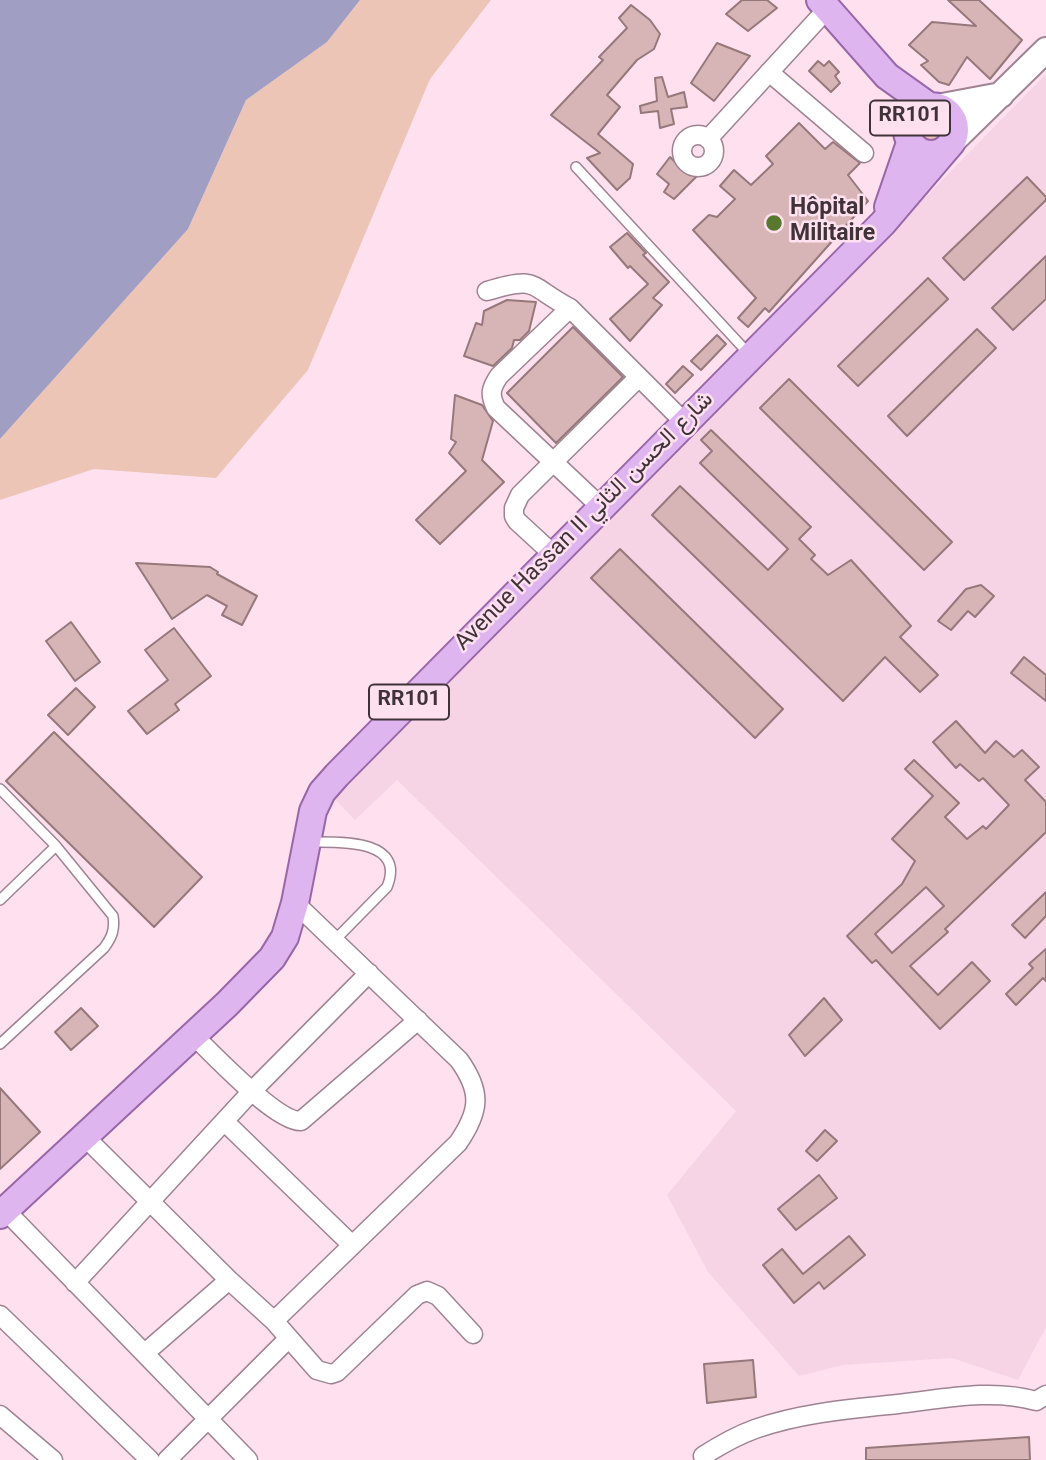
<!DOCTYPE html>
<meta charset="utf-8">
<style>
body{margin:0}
canvas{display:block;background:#fee0ef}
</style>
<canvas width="1046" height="1460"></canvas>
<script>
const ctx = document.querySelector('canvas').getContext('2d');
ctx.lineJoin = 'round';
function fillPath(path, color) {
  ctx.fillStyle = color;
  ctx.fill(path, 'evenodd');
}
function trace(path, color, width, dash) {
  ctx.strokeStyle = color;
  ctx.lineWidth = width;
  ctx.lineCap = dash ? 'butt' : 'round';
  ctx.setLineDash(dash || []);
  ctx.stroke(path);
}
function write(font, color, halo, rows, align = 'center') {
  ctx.font = font + ' Georgia,Vazirmatn,serif';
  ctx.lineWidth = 5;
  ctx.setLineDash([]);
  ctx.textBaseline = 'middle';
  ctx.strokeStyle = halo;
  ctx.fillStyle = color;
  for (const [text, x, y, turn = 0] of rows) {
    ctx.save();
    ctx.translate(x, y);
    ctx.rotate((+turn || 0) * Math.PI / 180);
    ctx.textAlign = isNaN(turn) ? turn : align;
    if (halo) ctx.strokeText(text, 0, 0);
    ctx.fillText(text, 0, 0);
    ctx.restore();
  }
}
fillPath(new Path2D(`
 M 1046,74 L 1046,1327 L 1018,1380 L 952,1358 L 843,1365 L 799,1376 L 708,1272 L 667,1195 L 736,1111 L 397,780 L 355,820 L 335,799 Z`), '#f7d3e6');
fillPath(new Path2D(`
 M 360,0 L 491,0 L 430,79 L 308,370 L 216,478 L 94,469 L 0,500 L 0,439 L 188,229 L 246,100 L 327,42 Z
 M915 129a13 13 0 1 1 26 0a13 13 0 1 1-26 0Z`), '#ecc5b6');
fillPath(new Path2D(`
 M 0,0 L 360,0 L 327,42 L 246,100 L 188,229 L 0,439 Z`), '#a09ec2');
const building = new Path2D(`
 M 742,0 L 767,0 L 777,8 L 748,31 L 726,14 Z
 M 948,0 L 979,0 L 1022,40 L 990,79 L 967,57 L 949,85 L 939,82 L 921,65 L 928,61 L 909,45 L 932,22 L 976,26 Z
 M 631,5 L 650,20 L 660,34 L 654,49 L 637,60 L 607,95 L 620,107 L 598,134 L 633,164 L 630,178 L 617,190 L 587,158 L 600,153 L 551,115 L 603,60 L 599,57 L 627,28 L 619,18 Z
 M 717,43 L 750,56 L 714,101 L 691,83 Z
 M 818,61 L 824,66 L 829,61 L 839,72 L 835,76 L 840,83 L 831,92 L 809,71 Z
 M 662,77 L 668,97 L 684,92 L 687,107 L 671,109 L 674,124 L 660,128 L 658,111 L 641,113 L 640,106 L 657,101 L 655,78 Z
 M 799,123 L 825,149 L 833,142 L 860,163 L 848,175 L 868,201 L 769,312 L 765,308 L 748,327 L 738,318 L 756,298 L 693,230 L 709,215 L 717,217 L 735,199 L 720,186 L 734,170 L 751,185 L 773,164 L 766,156 Z
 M 670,157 L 681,168 L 687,167 L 698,175 L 674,199 L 664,192 L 669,184 L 657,174 Z
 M 1027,177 L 1046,197 L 1046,200 L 964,280 L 943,258 Z
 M 627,233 L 646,253 L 643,255 L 669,282 L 653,298 L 662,305 L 630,341 L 610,319 L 648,284 L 630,266 L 628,268 L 610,247 Z
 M 1046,256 L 1046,299 L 1013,330 L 992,308 Z
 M 928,278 L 948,299 L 858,386 L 838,366 Z
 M 507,300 L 536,302 L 529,331 L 520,340 L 514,340 L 512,348 L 493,366 L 464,356 L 476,323 L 482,325 L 484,311 Z
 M 573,327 L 623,377 L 556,443 L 507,393 Z
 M 977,329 L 996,348 L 907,436 L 888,416 Z
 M 717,335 L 726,344 L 701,370 L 691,361 Z
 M 683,366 L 693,375 L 675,393 L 666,384 Z
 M 789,379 L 952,542 L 924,570 L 760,408 Z
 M 455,395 L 482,405 L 493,421 L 482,460 L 504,482 L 440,544 L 416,520 L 466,471 L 449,453 L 456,442 L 451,439 Z
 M 711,430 L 811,527 L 799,539 L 815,555 L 811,559 L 828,575 L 851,560 L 911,626 L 900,637 L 938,675 L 920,692 L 885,657 L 843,701 L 652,515 L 680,486 L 768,570 L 788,549 L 700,463 L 712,451 L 701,440 Z
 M 620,549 L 783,709 L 755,738 L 591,578 Z
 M 136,563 L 210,567 L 218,572 L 217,574 L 257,596 L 242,625 L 222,615 L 227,606 L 207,595 L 172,619 Z
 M 981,585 L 994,596 L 975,617 L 968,611 L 951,630 L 938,621 L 966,589 Z
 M 71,622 L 100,662 L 75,681 L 46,641 Z
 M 174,628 L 211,676 L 175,704 L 179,710 L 147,734 L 128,711 L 168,680 L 145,650 Z
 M 1024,657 L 1046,675 L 1046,701 L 1011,673 Z
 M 76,688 L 95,707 L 68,735 L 48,715 Z
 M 956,721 L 985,753 L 996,741 L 1014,757 L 1022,750 L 1039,767 L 1025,780 L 1046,802 L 1046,832 L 945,929 L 948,932 L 910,966 L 938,995 L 972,962 L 990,981 L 940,1029 L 876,960 L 872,963 L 847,936 L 902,884 L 915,861 L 892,839 L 933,796 L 905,769 L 914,760 L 959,803 L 945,817 L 967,839 L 983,826 L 986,829 L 1009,805 L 983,778 L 979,781 L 960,764 L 956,768 L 933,742 ZM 926,887 L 944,906 L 892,953 L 875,934 Z
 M 54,732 L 202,877 L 154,927 L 6,781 Z
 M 1046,892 L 1046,916 L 1025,938 L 1012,925 Z
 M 1046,949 L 1046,981 L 1043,978 L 1016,1005 L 1006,994 L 1033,968 L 1029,964 Z
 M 824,998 L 842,1020 L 805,1056 L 789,1035 Z
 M 81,1008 L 98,1026 L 71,1050 L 55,1032 Z
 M 0,1088 L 40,1132 L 0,1169 Z
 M 825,1130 L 837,1141 L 817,1161 L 806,1151 Z
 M 819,1175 L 837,1198 L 796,1230 L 778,1209 Z
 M 849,1236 L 865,1255 L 824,1289 L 819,1282 L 794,1303 L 763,1265 L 782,1249 L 803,1274 Z
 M 753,1360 L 756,1397 L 707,1403 L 704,1364 Z
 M 1029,1437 L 1030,1460 L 866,1460 L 866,1448 Z`);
fillPath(building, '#d7b5b7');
trace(building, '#96787a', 2);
const lane = new Path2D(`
 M 576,167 L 748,353
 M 0,789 L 56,846 L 113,916 C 115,930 112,937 104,948 L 0,1044
 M 309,842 C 337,842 407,838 387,887 L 334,941
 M 0,900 L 56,846`);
const street = new Path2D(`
 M 769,72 L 864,153
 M682 151a16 16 0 1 1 32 0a16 16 0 1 1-32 0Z
 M 708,139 L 828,8
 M 487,291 C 539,275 528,286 570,308
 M 601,507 L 496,408 C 489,394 491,388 499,376 L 570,308 L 685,423
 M 554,555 L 517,521 L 514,516 L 514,508 L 520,495 L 638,378
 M 193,1035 C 213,1054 276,1122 301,1121 L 418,1020
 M 225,1122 L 352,1245
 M 84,1136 L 229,1280 L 274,1321 L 317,1370 L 331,1374 L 337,1372 L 417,1295 L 427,1291 L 438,1296 L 473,1334
 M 5,1210 L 248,1460
 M 75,1283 L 252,1091 L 369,973
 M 0,1315 L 150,1460
 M 274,1321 L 458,1143 C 480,1111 482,1092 459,1060 L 295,903
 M 145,1353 L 229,1280
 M 0,1415 L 53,1460
 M 703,1456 C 720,1445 736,1436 755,1429 C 801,1413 849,1409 898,1404 C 942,1399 993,1388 1036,1401 L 1046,1395
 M 167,1460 L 289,1338`);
const secondary = new Path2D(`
 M 937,107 L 1001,95
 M 952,142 L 1046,50`);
const primary = new Path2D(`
 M 820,0 L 887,76 L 929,106
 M907 130a24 24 0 1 1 48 0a24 24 0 1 1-48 0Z
 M 888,207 L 910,143
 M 0,1215 L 227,1004 L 272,958 L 285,937 L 295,903 L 313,811 L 322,792 L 337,775 L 883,223 L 946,149`);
trace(lane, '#9e8392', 12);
trace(street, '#9e8392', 21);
trace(secondary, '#9e8392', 28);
trace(primary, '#9967a8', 30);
trace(lane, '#fff', 9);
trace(street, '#fff', 18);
trace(secondary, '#fff', 24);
trace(primary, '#dfb5ef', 26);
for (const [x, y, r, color] of [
 [774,223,9,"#58782f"]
]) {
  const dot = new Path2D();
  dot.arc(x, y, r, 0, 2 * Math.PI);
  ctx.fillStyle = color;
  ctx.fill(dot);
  trace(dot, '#fee0ef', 2.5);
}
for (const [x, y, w] of [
 [910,118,80],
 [409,702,80]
]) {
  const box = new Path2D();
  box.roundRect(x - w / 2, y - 17.5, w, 35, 5);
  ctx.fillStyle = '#fee0ef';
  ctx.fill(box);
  trace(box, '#3f3339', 2);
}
write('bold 21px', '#3f3339', null, [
 ["RR101",910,118],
 ["RR101",409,702]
]);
write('bold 23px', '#3f3339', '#fee0ef', [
 ["Hôpital",790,210],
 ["Militaire",790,236]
], 'left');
write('23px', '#3f3339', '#fee0ef', [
 ["Avenue Hassan II شارع الحسن الثاني",586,523,-45]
]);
</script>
